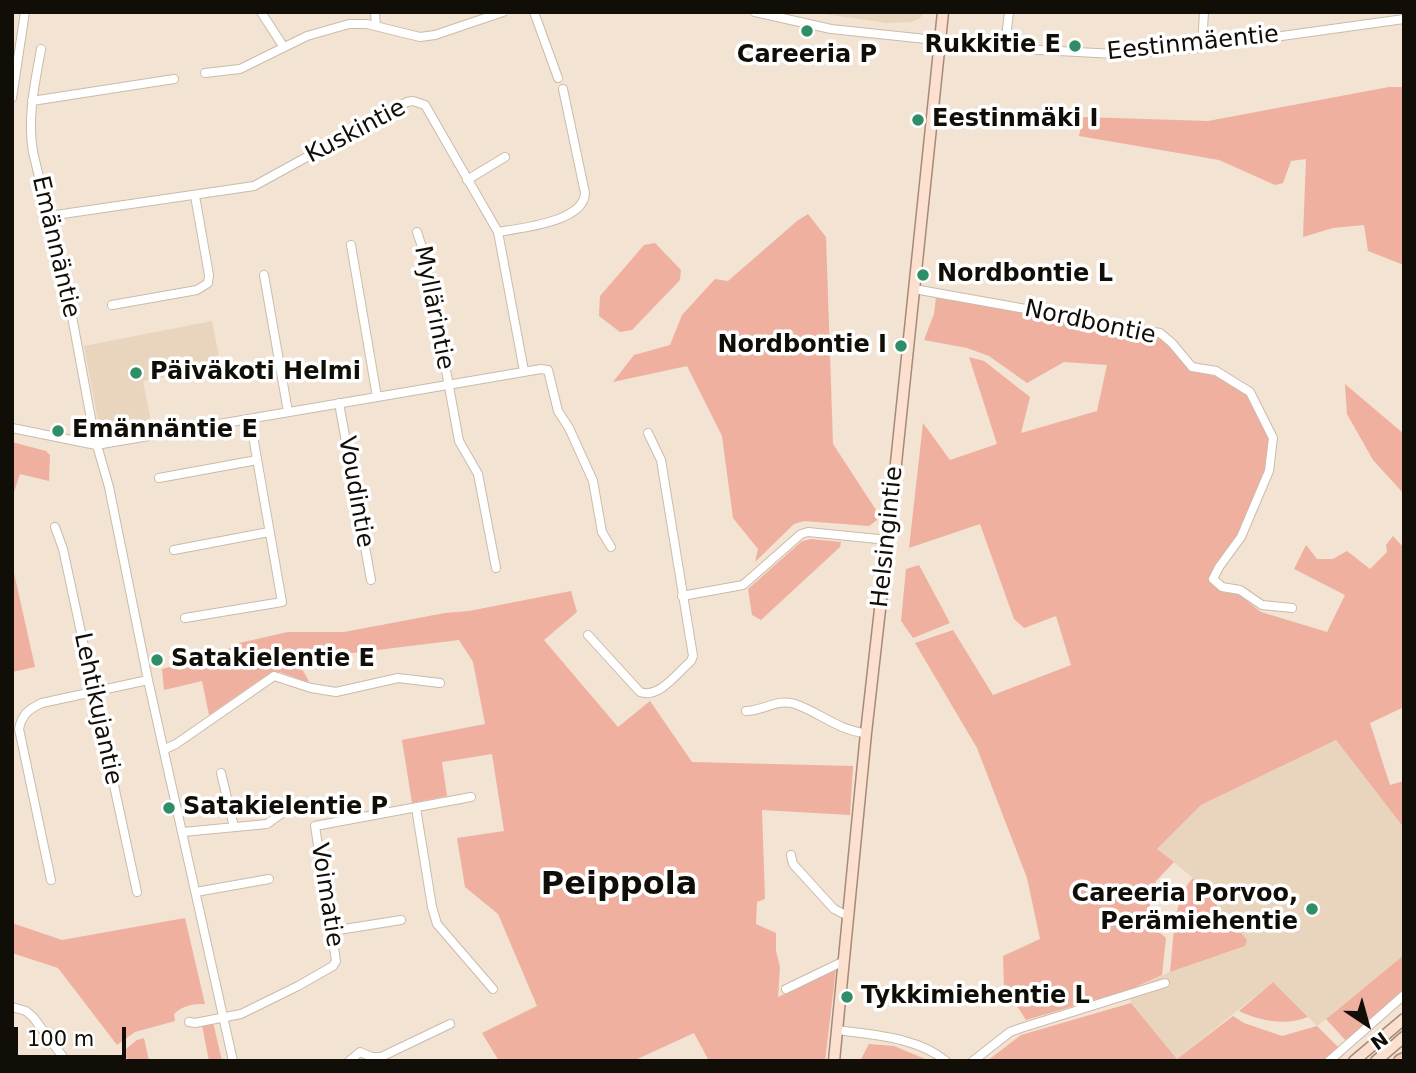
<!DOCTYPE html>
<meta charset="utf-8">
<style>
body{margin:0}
#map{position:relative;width:1416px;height:1073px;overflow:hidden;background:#f2e3d2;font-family:"DejaVu Sans",sans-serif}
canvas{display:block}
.frame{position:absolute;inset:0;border:14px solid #110d07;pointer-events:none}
.north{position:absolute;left:1332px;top:989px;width:70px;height:70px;-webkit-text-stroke:5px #fff;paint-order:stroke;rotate:144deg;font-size:19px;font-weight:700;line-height:28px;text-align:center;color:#110d07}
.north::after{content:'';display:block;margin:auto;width:24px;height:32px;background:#110d07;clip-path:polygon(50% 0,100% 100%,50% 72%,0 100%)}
.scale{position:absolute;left:14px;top:1027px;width:112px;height:32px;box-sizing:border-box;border:4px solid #110d07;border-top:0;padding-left:9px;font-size:21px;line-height:24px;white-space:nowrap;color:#110d07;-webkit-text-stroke:5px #fff;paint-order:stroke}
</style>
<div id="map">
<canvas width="1416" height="1073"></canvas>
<div class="frame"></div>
<div class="north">N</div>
<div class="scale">100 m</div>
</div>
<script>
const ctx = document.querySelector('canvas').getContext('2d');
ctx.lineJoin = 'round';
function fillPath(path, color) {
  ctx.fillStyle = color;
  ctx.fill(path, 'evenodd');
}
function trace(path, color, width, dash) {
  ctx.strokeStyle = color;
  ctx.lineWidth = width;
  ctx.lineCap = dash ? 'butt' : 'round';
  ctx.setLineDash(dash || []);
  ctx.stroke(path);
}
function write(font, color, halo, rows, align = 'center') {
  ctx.font = font + ' "DejaVu Sans",sans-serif';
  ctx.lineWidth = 7;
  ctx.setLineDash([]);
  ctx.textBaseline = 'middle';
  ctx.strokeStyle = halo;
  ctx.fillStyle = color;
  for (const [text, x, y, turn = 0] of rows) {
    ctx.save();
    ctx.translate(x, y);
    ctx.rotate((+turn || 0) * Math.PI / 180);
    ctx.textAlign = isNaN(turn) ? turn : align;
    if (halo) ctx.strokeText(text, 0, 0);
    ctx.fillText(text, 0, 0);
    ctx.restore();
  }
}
fillPath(new Path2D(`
 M 810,12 L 925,12 L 920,18 L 911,22 L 887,23 Z
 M 212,321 L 221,366 L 143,381 L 151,422 L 100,432 L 84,346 Z
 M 1336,740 L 1404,828 L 1404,955 L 1317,1026 L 1273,982 L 1177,1059 L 1131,1003 L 1129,990 L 1170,972 L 1244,946 L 1246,940 L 1193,878 L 1157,849 L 1201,805 Z`), '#e9d5be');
fillPath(new Path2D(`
 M 1389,87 L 1404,87 L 1404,265 L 1368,251 L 1364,225 L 1333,228 L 1303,237 L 1306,159 L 1291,161 L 1283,183 L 1275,185 L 1219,160 L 1079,136 L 1083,117 L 1208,121 Z
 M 808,214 L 826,237 L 833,444 L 878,513 L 877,520 L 869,526 L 804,521 L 794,524 L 755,562 L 758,549 L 733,518 L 722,436 L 687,366 L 613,382 L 634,355 L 670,345 L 682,315 L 715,279 L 728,281 L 797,221 Z
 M 655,243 L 681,270 L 680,280 L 632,330 L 620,332 L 599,316 L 600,296 L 644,245 Z
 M 936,297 L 1159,336 L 1191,371 L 1215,376 L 1248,395 L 1269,439 L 1266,471 L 1238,535 L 1208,579 L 1221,592 L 1238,594 L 1261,612 L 1327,632 L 1345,595 L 1294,569 L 1306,545 L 1317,559 L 1333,559 L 1347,551 L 1370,569 L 1387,552 L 1386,545 L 1393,536 L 1404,548 L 1404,707 L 1370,723 L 1390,785 L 1404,781 L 1404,828 L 1336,740 L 1201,805 L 1157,849 L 1174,862 L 1156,881 L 1146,921 L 1166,938 L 1162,975 L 1129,990 L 1026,1020 L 1004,986 L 1003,956 L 1040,939 L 1027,878 L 977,748 L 915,643 L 953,630 L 993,695 L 1071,665 L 1056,616 L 1024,628 L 1014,619 L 980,524 L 909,548 L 923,423 L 950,460 L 997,444 L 969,357 L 984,361 L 1030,397 L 1021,433 L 1097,411 L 1107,365 L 1064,362 L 1027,383 L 989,356 L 967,348 L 924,340 L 934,314 Z
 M 1345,384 L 1404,434 L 1404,494 L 1373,460 L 1347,414 Z
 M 12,442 L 46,451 L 50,455 L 49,481 L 20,474 L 12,498 Z
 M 811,539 L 841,542 L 840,547 L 761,620 L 752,615 L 748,589 L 802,541 Z
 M 12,564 L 35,667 L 12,672 Z
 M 919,565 L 950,623 L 913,638 L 901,621 L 906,569 Z
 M 571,591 L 577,612 L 544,640 L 618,727 L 650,701 L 692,762 L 853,766 L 850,815 L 762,810 L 765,899 L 757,902 L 756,924 L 776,933 L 776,951 L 780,967 L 778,997 L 836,969 L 825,1061 L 709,1061 L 694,1033 L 633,1061 L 499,1061 L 482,1033 L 537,1006 L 498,914 L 465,887 L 457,838 L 504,831 L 492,754 L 442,762 L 447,796 L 412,803 L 402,740 L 485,724 L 473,662 L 459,640 L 353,653 L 308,652 L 295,657 L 309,681 L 307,682 L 280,672 L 270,673 L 209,715 L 202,681 L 164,690 L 162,669 L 219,654 L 239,643 L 288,632 L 344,632 L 445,613 L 469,611 Z
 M 1193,878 L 1247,940 L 1245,946 L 1170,972 C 1174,943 1172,899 1193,878 Z
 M 185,918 L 205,1004 C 193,1004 183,1005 174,1014 L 175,1021 L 135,1032 L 117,1045 L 58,968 L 12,953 L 12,923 L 62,940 Z
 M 1404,955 L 1404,991 L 1347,1042 L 1326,1019 Z
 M 1273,982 L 1308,1017 C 1287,1026 1259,1021 1239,1011 Z
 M 1131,1003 L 1177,1059 L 1233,1016 L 1244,1023 L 1282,1036 L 1317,1026 L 1345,1054 L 1337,1061 L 987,1061 L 1021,1035 Z
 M 213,1022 L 222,1061 L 209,1061 L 202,1025 Z
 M 144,1038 L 149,1061 L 129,1061 L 122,1052 L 137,1040 Z
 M 869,1044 L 894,1046 L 930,1061 L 860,1061 Z`), '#efb09f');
const minor = new Path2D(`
 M 261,12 L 283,46
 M 375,12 L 376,26
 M 534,12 L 558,78
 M 755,12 L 831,29 L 1021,49 L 1115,54 L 1181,50 L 1404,19
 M 1202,46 L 1204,12
 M 1005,47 L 1009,12
 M 41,49 C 35,83 27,117 33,152 L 71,311 L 94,435 L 109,487 L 148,680 L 233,1061
 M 205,73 L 240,69 L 307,36 L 349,24 L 367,24 L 420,37 L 435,35 L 503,12
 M 12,98 L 25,12
 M 32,101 L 174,79
 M 467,180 L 505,157
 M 49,216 L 254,186 L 407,102 L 413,101 L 425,105 L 498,232 L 524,371
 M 417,232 L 425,256 L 459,441 L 478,474 L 496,568
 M 498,232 C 521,228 584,222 585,193 L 563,89
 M 351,245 L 377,397
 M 264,275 L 288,412
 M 914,289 L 1160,333 L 1172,343 L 1192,367 L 1216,371 L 1250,392 L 1273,438 L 1269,471 L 1241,537 L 1219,567 L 1213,579 L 1222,587 L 1240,590 L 1262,605 L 1292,608
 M 112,305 L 197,290 L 208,283 L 209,275 L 195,196
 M 339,403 L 371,580
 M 12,428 L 96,445 L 541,369 L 548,370 L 558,411 L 569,428 L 593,481 L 602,532 L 611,547
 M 159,478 L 257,460
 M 55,527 L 63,549 L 137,892
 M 174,550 L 269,532
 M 682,596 L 743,585 L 801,534 L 808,532 L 888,540
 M 185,618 L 282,602 L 250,419
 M 588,635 L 640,692 C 659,699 677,673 691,661 L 693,656 L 661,460 L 648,433
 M 746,711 C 763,711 778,698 795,704 C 819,712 839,731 866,733
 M 165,749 L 176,744 L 274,676 L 311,688 L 336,692 L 398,678 L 440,683
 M 221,773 L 234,827
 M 416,808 L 432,907 L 437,924 L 493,989
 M 183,832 L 267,824 L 288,809
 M 791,855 L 793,864 L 834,909 L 848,916
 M 51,880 L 19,729 C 22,714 29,709 42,703 L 148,680
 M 196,892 L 269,879
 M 332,931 L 401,920
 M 786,989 L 842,962
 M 12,1007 L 26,1011 L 33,1017 L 66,1061
 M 189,1022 L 195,1023 L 241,1014 L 298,986 L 333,966 L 336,961 L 315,826 L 471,797
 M 837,1030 C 873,1035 917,1037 946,1061
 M 349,1061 L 360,1052 L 372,1057 L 381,1057 L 450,1024
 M 973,1061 L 1010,1032 L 1021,1028 L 1165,983
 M 1329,1061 L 1404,995`);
const major = new Path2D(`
 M 834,1061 L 866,733 L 890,521 L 943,12
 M 1354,1061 L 1404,1019
 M 1376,1061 L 1404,1037`);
const highway = new Path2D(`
 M 1400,1061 L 1404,1059`);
trace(minor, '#cabbab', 10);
trace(major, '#a88976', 13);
trace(highway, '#a88976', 15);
trace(minor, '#fff', 8);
trace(major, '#fbe0d0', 10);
trace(highway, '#f9ccb1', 12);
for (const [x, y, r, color] of [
 [807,31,7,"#308e67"],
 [1075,46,7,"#308e67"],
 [918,120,7,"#308e67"],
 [923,275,7,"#308e67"],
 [901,346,7,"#308e67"],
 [136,373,7,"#308e67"],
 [58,431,7,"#308e67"],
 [157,660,7,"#308e67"],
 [169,808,7,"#308e67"],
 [1312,909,7,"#308e67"],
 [847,997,7,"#308e67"]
]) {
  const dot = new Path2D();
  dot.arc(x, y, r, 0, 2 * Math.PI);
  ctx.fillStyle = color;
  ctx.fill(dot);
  trace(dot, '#fff', 2.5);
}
write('24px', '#110d07', '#fff', [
 ["Eestinmäentie",1193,44,-6],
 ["Kuskintie",356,132,-28],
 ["Emännäntie",55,247,77],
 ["Myllärintie",433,308,79],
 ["Nordbontie",1090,323,12],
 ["Voudintie",355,492,80],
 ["Helsingintie",888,537,-84],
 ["Lehtikujantie",97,709,78],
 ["Voimatie",326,895,81]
]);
write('bold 24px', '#110d07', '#fff', [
 ["Rukkitie E",1061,46,"right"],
 ["Careeria P",807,56,"center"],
 ["Eestinmäki I",932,120],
 ["Nordbontie L",937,275],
 ["Nordbontie I",887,346,"right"],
 ["Päiväkoti Helmi",150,373],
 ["Emännäntie E",72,431],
 ["Satakielentie E",171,660],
 ["Satakielentie P",183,808],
 ["Careeria Porvoo,",1298,895,"right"],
 ["Perämiehentie",1298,923,"right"],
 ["Tykkimiehentie L",861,997]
], 'left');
write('bold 32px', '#110d07', '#fff', [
 ["Peippola",619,886]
]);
</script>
